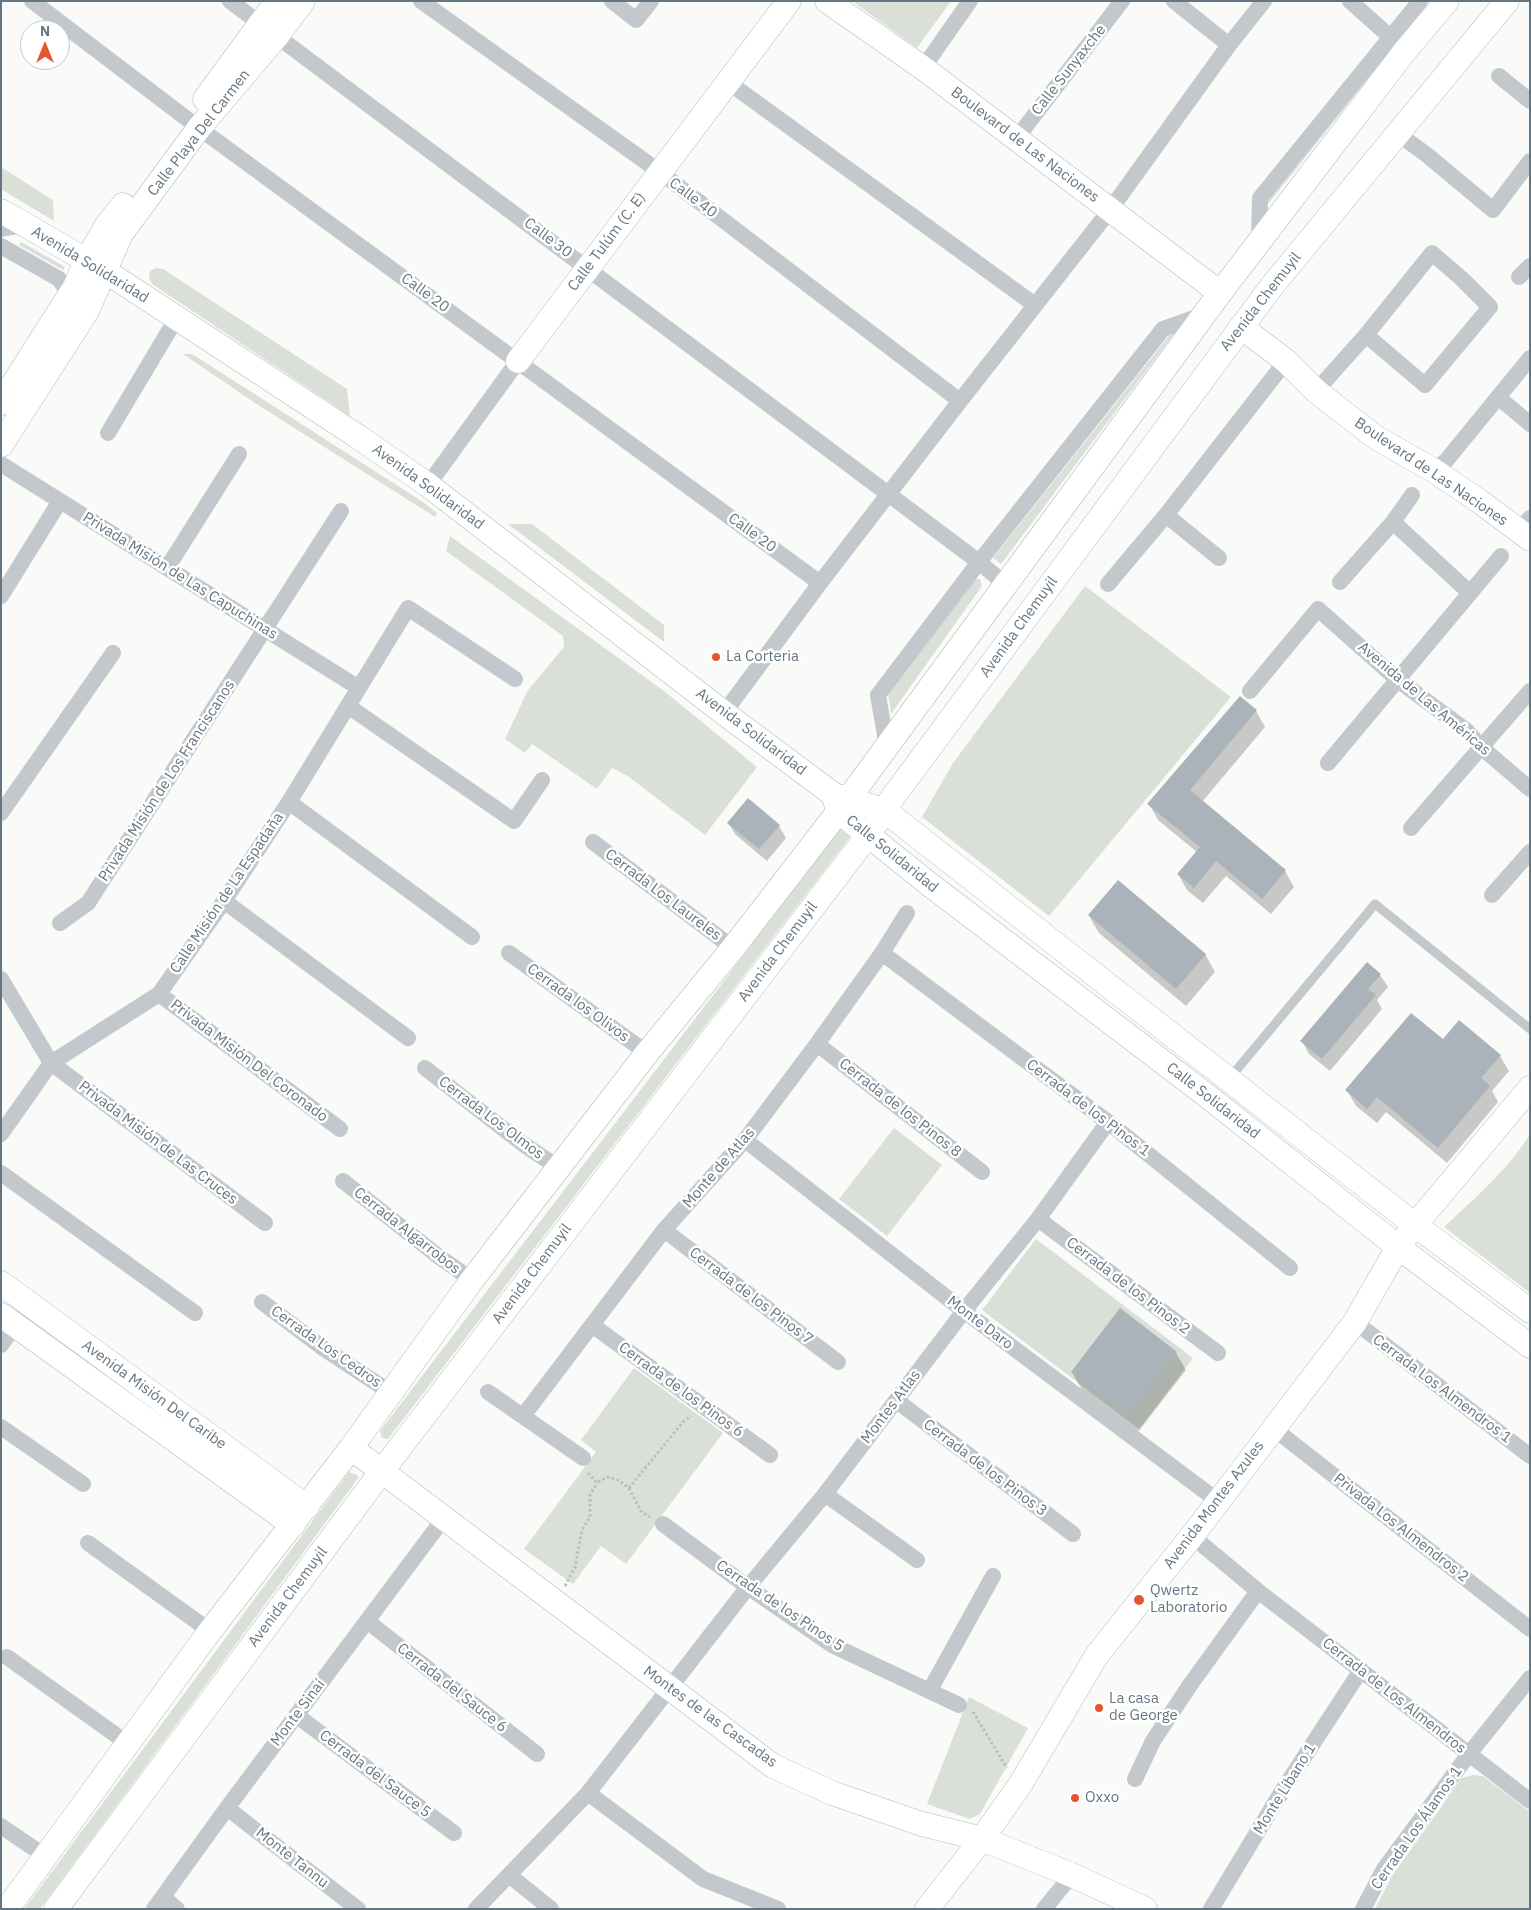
<!DOCTYPE html>
<meta charset="utf-8">
<style>
body{margin:0}
#map{position:relative;width:1531px;height:1910px;overflow:hidden;background:#fafaf8;font-family:"IBM Plex Sans",sans-serif}
canvas{display:block}
.frame{position:absolute;inset:0;border:2px solid #657683;pointer-events:none}
.north{position:absolute;left:20px;top:20px;width:50px;height:50px;box-sizing:border-box;background:#fff;border:1px solid #c1c8cd;border-radius:50%;rotate:0deg;font-size:14px;font-weight:700;line-height:20px;text-align:center;color:#657683}
.north::after{content:'';display:block;margin:auto;width:18px;height:22px;background:#e4572e;clip-path:polygon(50% 0,100% 100%,50% 72%,0 100%)}
</style>
<div id="map">
<canvas width="1531" height="1910"></canvas>
<div class="frame"></div>
<div class="north">N</div>
</div>
<script>
const ctx = document.querySelector('canvas').getContext('2d');
ctx.lineJoin = 'round';
function fillPath(path, color) {
  ctx.fillStyle = color;
  ctx.fill(path, 'evenodd');
}
function trace(path, color, width, dash) {
  ctx.strokeStyle = color;
  ctx.lineWidth = width;
  ctx.lineCap = dash ? 'butt' : 'round';
  ctx.setLineDash(dash || []);
  ctx.stroke(path);
}
function write(font, color, halo, rows, align = 'center') {
  ctx.font = font + ' "IBM Plex Sans",sans-serif';
  ctx.lineWidth = 5;
  ctx.setLineDash([]);
  ctx.textBaseline = 'middle';
  ctx.strokeStyle = halo;
  ctx.fillStyle = color;
  for (const [text, x, y, turn = 0] of rows) {
    ctx.save();
    ctx.translate(x, y);
    ctx.rotate((+turn || 0) * Math.PI / 180);
    ctx.textAlign = isNaN(turn) ? turn : align;
    if (halo) ctx.strokeText(text, 0, 0);
    ctx.fillText(text, 0, 0);
    ctx.restore();
  }
}
fillPath(new Path2D(`
 M 852,1 L 951,1 L 917,48 Z
 M 1387,51 L 1388,54 L 1264,209 L 1264,201 Z
 M 1,167 L 53,200 L 54,221 L 1,189 Z
 M 21,242 L 65,267 L 63,270 L 19,245 Z
 M 156,268 L 163,269 L 347,389 L 350,416 L 152,284 L 149,277 L 150,271 Z
 M 1176,331 L 1001,564 L 993,558 L 1172,332 Z
 M 183,354 L 192,354 L 420,500 L 437,513 L 435,517 L 255,403 Z
 M 508,524 L 532,524 L 664,625 L 664,642 Z
 M 450,536 L 664,691 L 757,767 L 705,835 L 629,777 L 612,768 L 597,789 L 532,744 L 525,753 L 505,739 L 528,690 L 564,647 L 563,636 L 446,551 Z
 M 974,579 L 980,579 L 982,586 L 891,714 L 888,693 Z
 M 1085,586 L 1231,697 L 1049,916 L 922,817 L 953,763 Z
 M 840,829 L 850,837 L 388,1439 L 382,1438 L 380,1431 Z
 M 894,1128 L 942,1165 L 887,1236 L 839,1199 Z
 M 1530,1134 L 1530,1293 L 1444,1227 C 1474,1199 1508,1170 1530,1134 Z
 M 1036,1239 L 1193,1358 L 1139,1429 L 982,1310 Z
 M 634,1368 L 723,1433 L 626,1564 L 601,1546 L 573,1584 L 524,1549 L 596,1452 L 581,1440 Z
 M 349,1472 L 359,1476 L 354,1484 L 40,1909 L 24,1909 Z
 M 969,1697 L 1028,1728 L 980,1814 L 970,1819 L 927,1804 Z
 M 1473,1775 L 1483,1776 L 1530,1812 L 1530,1909 L 1375,1909 L 1393,1874 L 1462,1778 Z`), '#dadfd7');
fillPath(new Path2D(`
 M 1241,698 L 1256,711 L 1265,727 L 1202,802 L 1285,871 L 1294,887 L 1271,914 L 1226,876 L 1203,903 L 1187,890 L 1178,874 L 1197,852 L 1158,820 L 1149,804 Z
 M 728,823 L 779,826 L 786,838 L 767,861 L 736,835 Z
 M 1089,916 L 1205,954 L 1215,972 L 1186,1006 L 1099,933 Z
 M 1380,975 L 1388,987 L 1377,1000 L 1382,1009 L 1330,1071 L 1309,1054 L 1302,1041 Z
 M 1500,1056 L 1509,1071 L 1492,1091 L 1498,1102 L 1447,1163 L 1386,1112 L 1377,1123 L 1356,1106 L 1347,1090 Z
 M 1176,1353 L 1186,1370 L 1138,1432 L 1082,1390 L 1072,1372 Z`), '#0003');
fillPath(new Path2D(`
 M 1240,696 L 1257,710 L 1190,790 L 1286,870 L 1262,899 L 1216,861 L 1194,888 L 1177,874 L 1200,847 L 1147,804 Z
 M 748,798 L 780,825 L 759,849 L 727,823 Z
 M 1118,880 L 1206,954 L 1176,989 L 1088,915 Z
 M 1367,962 L 1381,974 L 1368,989 L 1376,995 L 1322,1059 L 1300,1041 Z
 M 1411,1013 L 1443,1039 L 1459,1020 L 1501,1055 L 1481,1078 L 1490,1086 L 1438,1148 L 1377,1097 L 1367,1109 L 1345,1090 Z
 M 1120,1308 L 1177,1352 L 1128,1416 L 1071,1372 Z`), '#aab3b9');
const secondary = new Path2D(`
 M 827,1 L 923,68 L 1220,293
 M 205,99 L 277,1
 M 1,211 L 105,271 L 357,436 L 428,485 L 724,713 L 834,795 L 884,810 L 1415,1225 L 1530,1311
 M 1241,327 L 1286,361 L 1316,391 L 1375,437 L 1433,470 L 1479,501 L 1530,539
 M 518,361 L 789,1
 M 1,403 L 75,287 L 86,261 L 107,225 L 123,205
 M 1,445 L 87,311 L 121,234 L 199,128 L 277,36 L 303,1
 M 834,796 L 838,811 L 929,884 L 1206,1095 L 1398,1247 L 1530,1346
 M 1,1283 L 307,1507
 M 1,1315 L 293,1525
 M 351,1448 L 773,1766 L 832,1793 L 922,1824 L 982,1839 L 1072,1875 L 1145,1909
 M 7,1909 L 210,1631 L 351,1448 L 472,1280 L 647,1053 L 733,948 L 849,798 L 1220,293 L 1405,51 L 1447,1
 M 56,1909 L 382,1471 L 869,834 L 893,797 L 1272,286 L 1507,1
 M 927,1909 L 982,1839 L 1020,1785 L 1097,1655 L 1192,1536 L 1355,1322 L 1398,1247 L 1415,1225 L 1530,1088`);
trace(secondary, '#b3babf', 25);
trace(new Path2D(`
 M 588,1473 L 597,1483 L 607,1477 L 618,1480 L 629,1488 L 683,1422 L 691,1416
 M 629,1488 L 641,1511 L 650,1517
 M 565,1586 L 575,1567 L 582,1530 L 590,1517 L 590,1495 L 597,1483
 M 973,1712 L 1007,1768`), '#bbbfc2', 3, [2.5, 2.5]);
trace(new Path2D(`
 M 1229,1079 L 1375,904 L 1530,1029`), '#c3c8cc', 9);
trace(new Path2D(`
 M 32,1 L 199,128 L 820,583
 M 230,1 L 979,562 L 1005,584
 M 421,1 L 660,172 L 960,401
 M 612,1 L 636,20 L 651,1
 M 1174,1 L 1229,45
 M 1350,1 L 1397,43
 M 923,68 L 970,1
 M 1499,76 L 1530,101
 M 728,82 L 1035,305
 M 1397,133 L 1427,155 L 1493,210 L 1530,161
 M 1016,139 L 1122,1
 M 1,229 L 23,225
 M 1259,242 L 1260,198 L 1420,1
 M 1,246 L 59,279 L 70,296
 M 1519,277 L 1530,266
 M 1316,391 L 1366,335 L 1432,253 L 1462,279 L 1490,307 L 1425,385 L 1366,335
 M 1498,397 L 1530,424
 M 108,433 L 176,319
 M 1,464 L 359,688
 M 1433,470 L 1445,462 L 1530,358
 M 428,485 L 518,361
 M 1166,515 L 1219,558
 M 1393,522 L 1412,495
 M 1519,531 L 1530,518
 M 167,568 L 239,454
 M 1340,582 L 1393,522 L 1470,593
 M 1108,584 L 1166,515 L 1286,361
 M 1,596 L 60,501
 M 1250,691 L 1318,609 L 1398,680 L 1467,731 L 1481,747 L 1530,789
 M 348,706 L 514,821 L 542,780
 M 724,713 L 820,583 L 960,401 L 1110,210 L 1229,45 L 1264,1
 M 887,747 L 878,695 L 979,562 L 1163,329 L 1205,314
 M 1328,763 L 1501,556
 M 289,802 L 472,937
 M 1,813 L 113,653
 M 1411,828 L 1530,691
 M 593,842 L 733,948
 M 1492,895 L 1530,852
 M 224,901 L 408,1038
 M 60,923 L 88,903 L 341,511
 M 509,953 L 647,1053
 M 882,953 L 1108,1122 L 1290,1268
 M 1,979 L 51,1063 L 265,1223
 M 159,994 L 340,1129
 M 817,1044 L 982,1172
 M 425,1068 L 523,1144 L 559,1168
 M 1,1134 L 51,1063 L 159,994 L 224,901 L 289,802 L 408,608 L 515,679
 M 745,1140 L 964,1311 L 1218,1501
 M 1,1173 L 195,1313
 M 343,1181 L 438,1256 L 472,1280
 M 1038,1219 L 1218,1353
 M 664,1230 L 838,1362
 M 262,1302 L 323,1348 L 390,1392
 M 1355,1322 L 1530,1456
 M 592,1325 L 770,1455
 M 1,1345 L 30,1305
 M 488,1392 L 583,1458
 M 897,1401 L 1073,1534
 M 523,1416 L 664,1230 L 745,1140 L 817,1044 L 882,953 L 907,913
 M 1,1427 L 83,1484
 M 1273,1428 L 1530,1629
 M 825,1494 L 917,1560
 M 663,1524 L 748,1587 L 832,1645 L 959,1705
 M 1192,1536 L 1258,1591 L 1530,1801
 M 88,1543 L 210,1631
 M 367,1621 L 537,1754
 M 7,1657 L 127,1743
 M 930,1690 L 993,1576
 M 296,1715 L 454,1833
 M 1135,1779 L 1153,1741 L 1190,1685 L 1258,1591
 M 588,1793 L 703,1879 L 778,1909
 M 227,1808 L 358,1909
 M 1,1826 L 45,1856
 M 509,1875 L 551,1909
 M 163,1897 L 177,1909
 M 154,1909 L 227,1808 L 444,1518
 M 476,1909 L 588,1793 L 748,1587 L 825,1494 L 964,1311 L 1038,1219 L 1108,1122
 M 1044,1909 L 1072,1875
 M 1211,1909 L 1284,1788 L 1361,1670
 M 1363,1909 L 1384,1869 L 1469,1754 L 1530,1678`), '#c3c8cc', 16);
trace(secondary, '#fff', 24);
for (const [x, y, r, color] of [
 [716,657,5,"#e4572e"],
 [1139,1600,6,"#e4572e"],
 [1099,1708,5,"#e4572e"],
 [1075,1798,5,"#e4572e"]
]) {
  const dot = new Path2D();
  dot.arc(x, y, r, 0, 2 * Math.PI);
  ctx.fillStyle = color;
  ctx.fill(dot);
  trace(dot, '#fff', 2);
}
write('15px', '#657683', '#fff', [
 ["Calle Sunyaxche",1069,70,-52],
 ["Calle Playa Del Carmen",199,133,-52],
 ["Boulevard de Las Naciones",1025,145,37],
 ["Calle 40",693,198,37],
 ["Calle 30",548,238,37],
 ["Calle Tulúm (C. E)",607,242,-53],
 ["Avenida Solidaridad",90,265,31],
 ["Calle 20",425,293,36],
 ["Avenida Chemuyil",1261,302,-52],
 ["Boulevard de Las Naciones",1431,472,34],
 ["Avenida Solidaridad",428,487,36],
 ["Calle 20",752,533,36],
 ["Privada Misión de Las Capuchinas",180,576,32],
 ["Avenida Chemuyil",1019,627,-54],
 ["Avenida de Las Américas",1424,699,40],
 ["Avenida Solidaridad",751,732,37],
 ["Privada Misión de Los Franciscanos",167,781,-57],
 ["Calle Solidaridad",892,854,39],
 ["Calle Misión de La Espadaña",227,893,-56],
 ["Cerrada Los Laureles",663,895,37],
 ["Avenida Chemuyil",778,952,-53],
 ["Cerrada los Olivos",578,1003,36],
 ["Privada Misión Del Coronado",249,1061,37],
 ["Calle Solidaridad",1213,1101,38],
 ["Cerrada de los Pinos 8",900,1108,38],
 ["Cerrada de los Pinos 1",1088,1108,37],
 ["Cerrada Los Olmos",491,1118,37],
 ["Privada Misión de Las Cruces",158,1143,37],
 ["Monte de Atlas",719,1168,-49],
 ["Cerrada Algarrobos",407,1231,38],
 ["Avenida Chemuyil",532,1274,-53],
 ["Cerrada de los Pinos 2",1128,1286,37],
 ["Cerrada de los Pinos 7",751,1296,37],
 ["Monte Daro",980,1323,37],
 ["Cerrada Los Cedros",326,1347,35],
 ["Cerrada Los Almendros 1",1442,1389,37],
 ["Cerrada de los Pinos 6",681,1390,36],
 ["Avenida Misión Del Caribe",154,1395,36],
 ["Montes Atlas",891,1407,-53],
 ["Cerrada de los Pinos 3",985,1468,37],
 ["Avenida Montes Azules",1214,1505,-53],
 ["Privada Los Almendros 2",1401,1528,38],
 ["Avenida Chemuyil",288,1597,-53],
 ["Cerrada de los Pinos 5",780,1606,34],
 ["Cerrada del Sauce 6",452,1688,38],
 ["Cerrada de Los Almendros",1394,1696,38],
 ["Monte Sinaí",298,1713,-53],
 ["Montes de las Cascadas",710,1717,36],
 ["Cerrada del Sauce 5",375,1774,37],
 ["Monte Líbano 1",1285,1789,-58],
 ["Cerrada Los Álamos 1",1417,1828,-55],
 ["Monte Tannu",292,1858,38]
]);
write('15px', '#657683', '#fff', [
 ["La Corteria",726,657],
 ["Qwertz",1150,1591],
 ["Laboratorio",1150,1608],
 ["La casa",1109,1699],
 ["de George",1109,1716],
 ["Oxxo",1085,1798]
], 'left');
</script>
